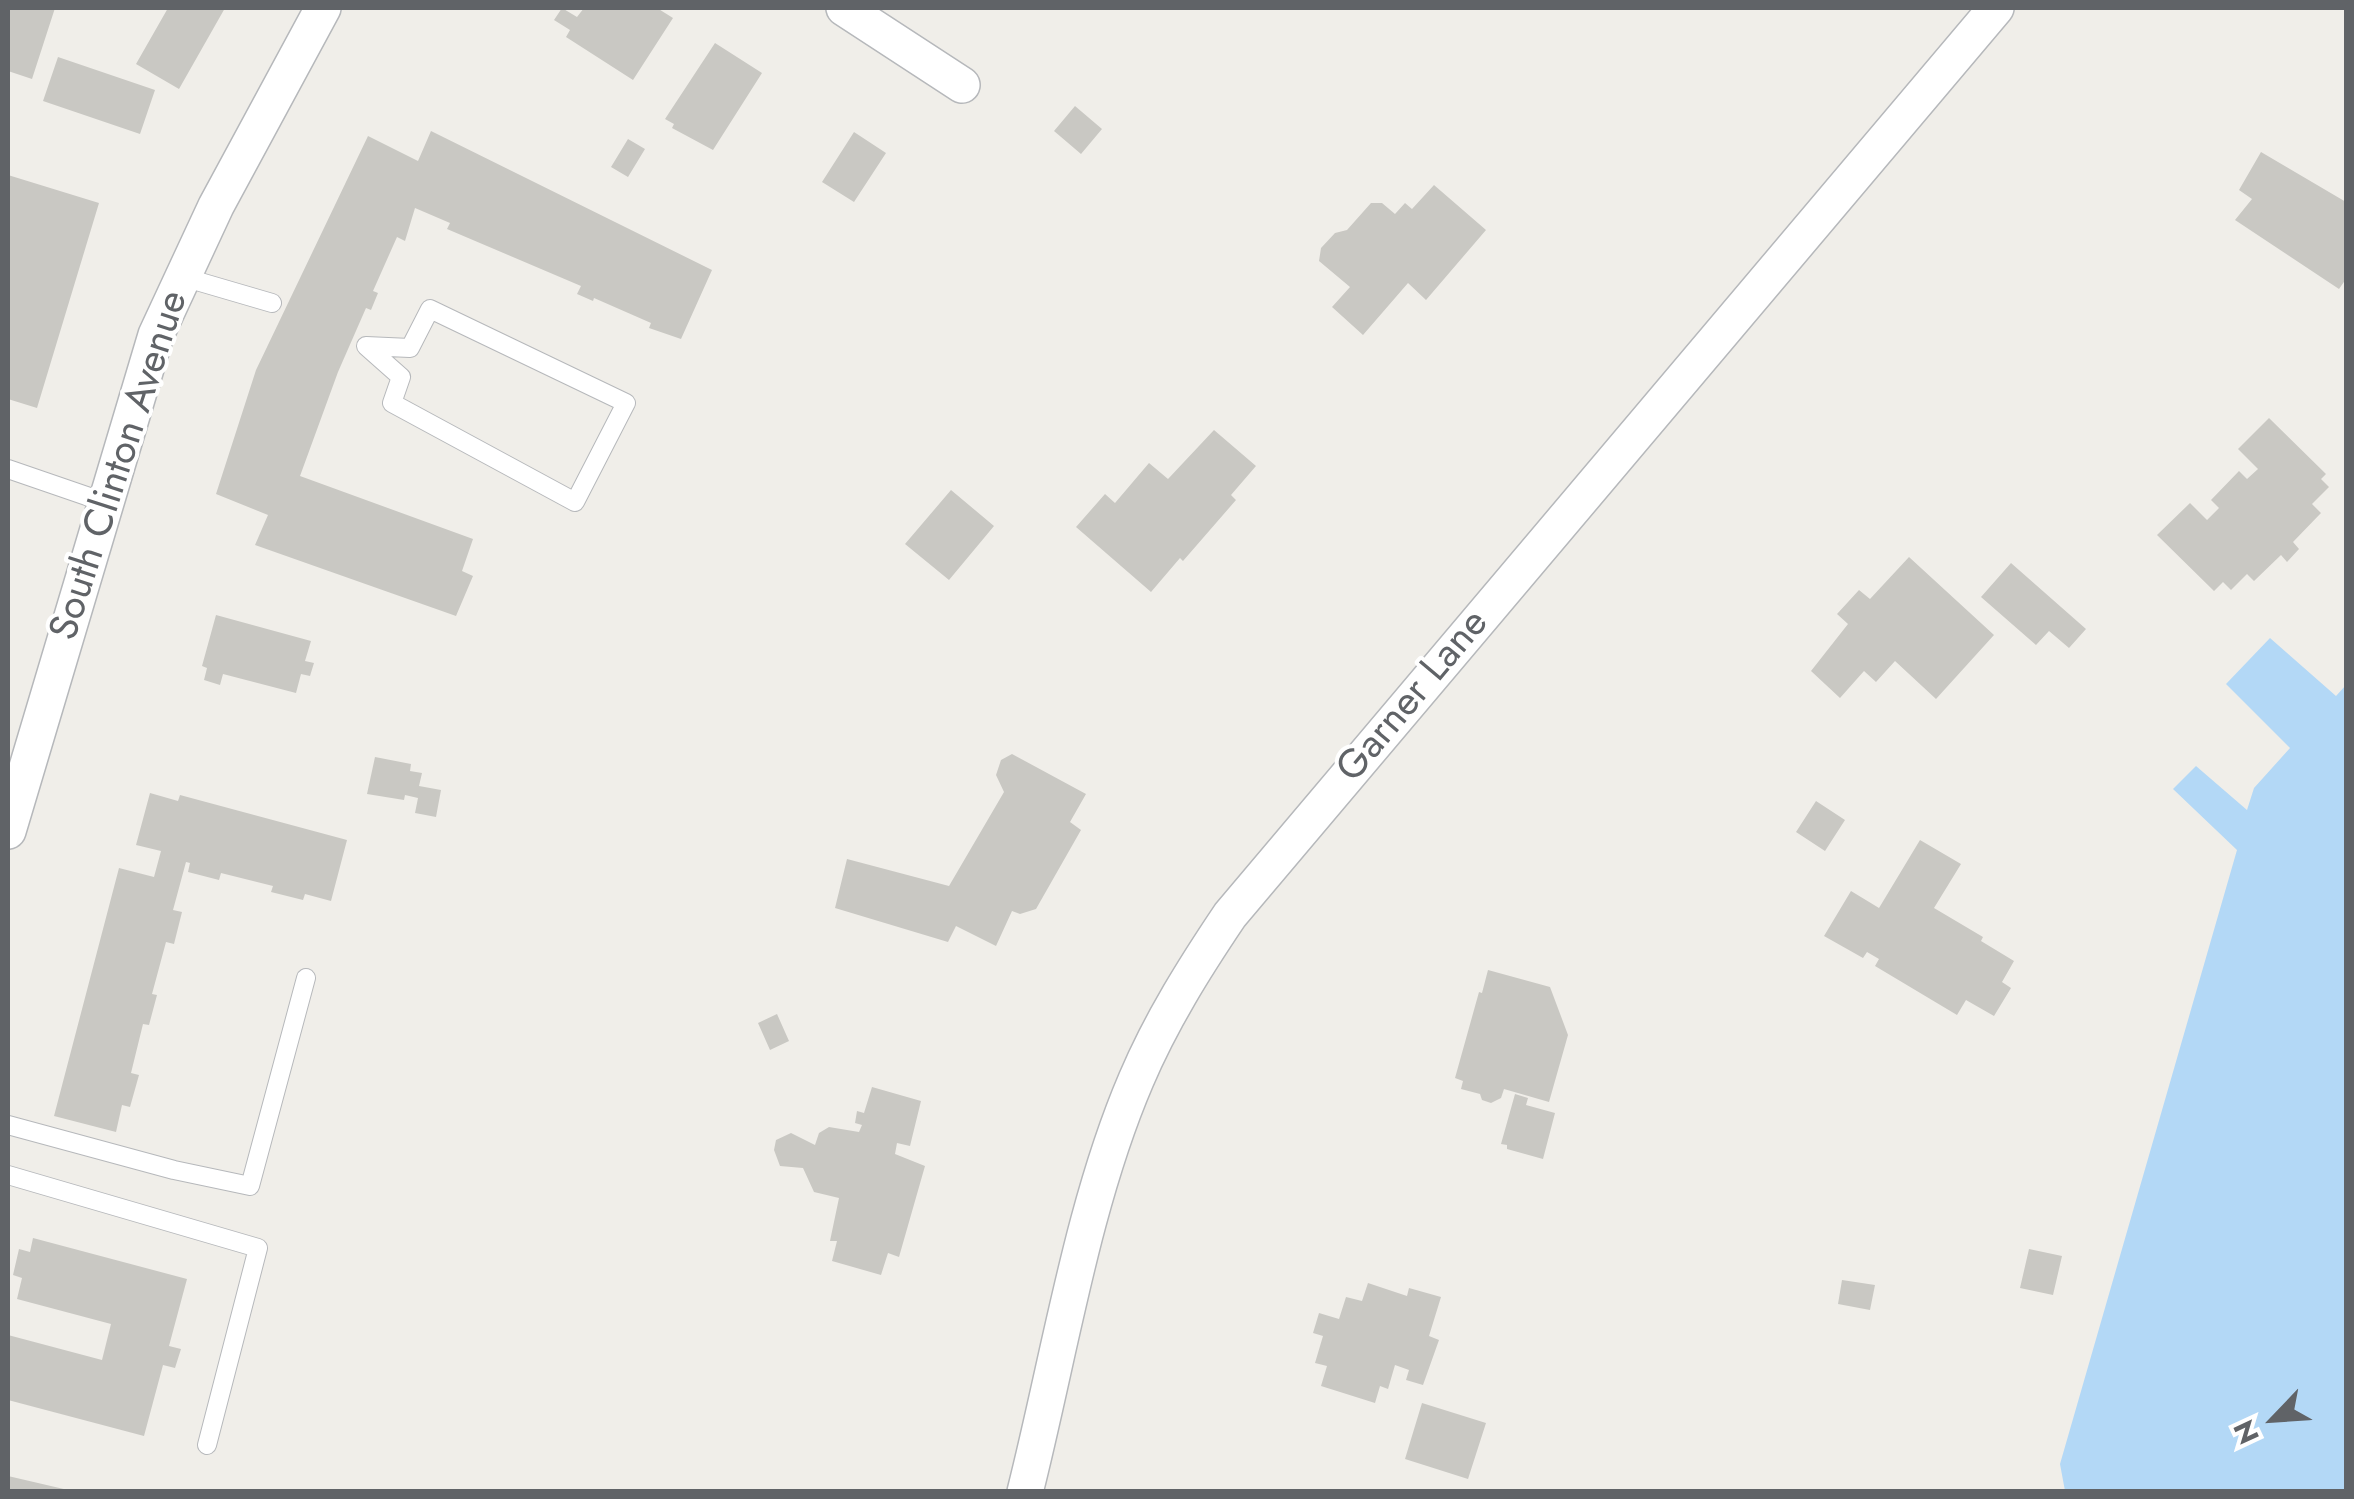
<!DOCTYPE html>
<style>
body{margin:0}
#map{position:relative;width:2354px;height:1499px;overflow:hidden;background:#f0eee9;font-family:Jost,sans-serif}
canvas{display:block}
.frame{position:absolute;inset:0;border:10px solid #606367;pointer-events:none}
.north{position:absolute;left:2224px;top:1369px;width:100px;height:100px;-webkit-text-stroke:8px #fff;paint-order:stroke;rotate:245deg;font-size:28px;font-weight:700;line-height:40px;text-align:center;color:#606367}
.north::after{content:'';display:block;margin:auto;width:35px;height:45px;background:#606367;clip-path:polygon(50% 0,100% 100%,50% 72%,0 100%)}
</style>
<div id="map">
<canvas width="2354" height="1499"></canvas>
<div class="frame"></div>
<div class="north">N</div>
</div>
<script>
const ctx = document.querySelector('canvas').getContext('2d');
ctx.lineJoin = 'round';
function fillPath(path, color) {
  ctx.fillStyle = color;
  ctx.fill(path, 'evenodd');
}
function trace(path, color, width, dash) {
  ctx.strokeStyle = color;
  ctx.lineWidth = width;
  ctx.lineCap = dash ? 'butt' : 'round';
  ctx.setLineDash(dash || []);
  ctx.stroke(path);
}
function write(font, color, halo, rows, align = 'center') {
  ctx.font = font + ' Jost,sans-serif';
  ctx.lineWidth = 8;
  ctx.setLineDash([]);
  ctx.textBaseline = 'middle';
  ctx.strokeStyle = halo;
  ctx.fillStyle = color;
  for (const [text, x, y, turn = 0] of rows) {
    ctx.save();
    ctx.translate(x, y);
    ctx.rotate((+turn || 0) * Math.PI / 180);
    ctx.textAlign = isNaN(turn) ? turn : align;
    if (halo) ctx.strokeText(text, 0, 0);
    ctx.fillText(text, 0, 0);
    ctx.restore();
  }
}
fillPath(new Path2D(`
 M 2270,638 L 2336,696 L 2346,685 L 2346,1491 L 2065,1491 L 2060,1464 L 2237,850 L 2173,789 L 2196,766 L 2247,810 L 2254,788 L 2290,748 L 2226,684 Z`), '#b3d8f6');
fillPath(new Path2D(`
 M 8,8 L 55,8 L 32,79 L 8,71 Z
 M 168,8 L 225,8 L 179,89 L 136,64 Z
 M 562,8 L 577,17 L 584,8 L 657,8 L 673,18 L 633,80 L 566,37 L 570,30 L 554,20 Z
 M 715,43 L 762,73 L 713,150 L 672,128 L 674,124 L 665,119 Z
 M 58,57 L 155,90 L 140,134 L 43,101 Z
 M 1075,106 L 1102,129 L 1081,154 L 1054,131 Z
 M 431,131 L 712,270 L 681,339 L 649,328 L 651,323 L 594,298 L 593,301 L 577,294 L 581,286 L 447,229 L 450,223 L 415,208 L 405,241 L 397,237 L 373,291 L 378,293 L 371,310 L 366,308 L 338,372 L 300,476 L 473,539 L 462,571 L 473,576 L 456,616 L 255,545 L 268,515 L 216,494 L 256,370 L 368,136 L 418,161 Z
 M 854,132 L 886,153 L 854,202 L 822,182 Z
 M 628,139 L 645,149 L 628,177 L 611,167 Z
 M 2261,152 L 2346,202 L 2346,279 L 2339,289 L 2235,220 L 2252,199 L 2239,190 Z
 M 8,175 L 99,203 L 37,408 L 8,399 Z
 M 1434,185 L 1486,230 L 1426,300 L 1408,283 L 1363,335 L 1332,307 L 1350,287 L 1319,261 L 1321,248 L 1335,233 L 1347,230 L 1371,203 L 1382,203 L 1395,214 L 1405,203 L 1412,209 Z
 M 2269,418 L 2326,474 L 2321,479 L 2329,487 L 2312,504 L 2321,513 L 2293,542 L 2299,549 L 2287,562 L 2281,555 L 2254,581 L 2247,574 L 2231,590 L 2223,582 L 2214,591 L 2157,535 L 2190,503 L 2207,520 L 2219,508 L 2211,500 L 2239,471 L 2247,479 L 2258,469 L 2238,449 Z
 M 1214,430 L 1256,466 L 1231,495 L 1236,500 L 1183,561 L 1180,558 L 1151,592 L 1076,527 L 1105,494 L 1115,503 L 1149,463 L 1168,479 Z
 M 951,490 L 994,526 L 949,580 L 905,544 Z
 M 1909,557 L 1994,635 L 1936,699 L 1895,661 L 1876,682 L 1864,671 L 1840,698 L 1811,671 L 1848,624 L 1837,614 L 1859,590 L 1870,599 Z
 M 2011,563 L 2086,629 L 2069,648 L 2049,631 L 2036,645 L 1981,597 Z
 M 216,615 L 311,641 L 305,661 L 314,663 L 310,676 L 301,674 L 296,693 L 223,674 L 220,685 L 204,680 L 207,668 L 202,666 Z
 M 1012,754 L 1086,794 L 1070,822 L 1081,830 L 1036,909 L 1020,914 L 1012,911 L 996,946 L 956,926 L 948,942 L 835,908 L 847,859 L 949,886 L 1004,792 L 996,775 L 1001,760 Z
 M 375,757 L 411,764 L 410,771 L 422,773 L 419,786 L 441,790 L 436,817 L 415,813 L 418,798 L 405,795 L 404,800 L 367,794 Z
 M 150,793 L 178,801 L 180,795 L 347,840 L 331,901 L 305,894 L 303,900 L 271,892 L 273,886 L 221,873 L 219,880 L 188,872 L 190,863 L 186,862 L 173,910 L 182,912 L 174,944 L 166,942 L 152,994 L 157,995 L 149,1025 L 143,1024 L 131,1073 L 139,1075 L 130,1107 L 122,1105 L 116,1132 L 54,1116 L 119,868 L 154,877 L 161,851 L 136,845 Z
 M 1816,801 L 1845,820 L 1825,851 L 1796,832 Z
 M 1920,840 L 1961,864 L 1934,908 L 1983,937 L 1981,941 L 2014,961 L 2002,982 L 2011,988 L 1994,1016 L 1966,1000 L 1957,1015 L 1875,966 L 1879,959 L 1867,952 L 1863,958 L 1824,936 L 1851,891 L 1879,908 Z
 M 1488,970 L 1550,987 L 1568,1035 L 1549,1102 L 1504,1089 L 1501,1098 L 1491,1103 L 1482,1100 L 1480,1094 L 1461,1089 L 1463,1081 L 1455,1078 L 1479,992 L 1482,993 Z
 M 777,1014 L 789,1041 L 770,1050 L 758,1023 Z
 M 872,1087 L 921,1101 L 910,1146 L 897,1143 L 895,1154 L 925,1166 L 899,1257 L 888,1253 L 881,1275 L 832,1261 L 837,1241 L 830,1241 L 839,1198 L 814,1192 L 803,1168 L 780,1166 L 774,1150 L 776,1140 L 791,1133 L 815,1145 L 819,1133 L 829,1127 L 859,1132 L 862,1125 L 855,1123 L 857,1111 L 864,1113 Z
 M 1515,1094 L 1528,1098 L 1526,1105 L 1555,1113 L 1543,1159 L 1507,1149 L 1507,1145 L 1501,1144 Z
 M 33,1238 L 187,1279 L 169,1346 L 181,1349 L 175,1368 L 163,1365 L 144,1436 L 8,1400 L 8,1335 L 102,1360 L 111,1324 L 17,1299 L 22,1278 L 13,1275 L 19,1249 L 30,1252 Z
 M 2029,1249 L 2062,1256 L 2053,1295 L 2020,1288 Z
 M 1842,1280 L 1875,1285 L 1870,1310 L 1838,1304 Z
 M 1368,1283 L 1407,1296 L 1409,1288 L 1441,1297 L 1429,1336 L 1439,1340 L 1423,1385 L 1406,1380 L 1409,1370 L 1395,1365 L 1388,1389 L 1380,1386 L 1375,1403 L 1321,1386 L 1327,1366 L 1315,1363 L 1323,1336 L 1313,1333 L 1319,1313 L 1339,1319 L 1346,1297 L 1362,1301 Z
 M 1422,1403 L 1486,1423 L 1468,1479 L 1405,1459 Z
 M 8,1476 L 68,1490 L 68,1492 L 8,1492 Z`), '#c9c8c3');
const lane = new Path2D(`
 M 183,277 L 272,303
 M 430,309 L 626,403 L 575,502 L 392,403 L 401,377 L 366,346 L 410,348 Z
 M 8,469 L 104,502
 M 8,1125 L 174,1170 L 250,1186 L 306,978
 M 8,1175 L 258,1248 L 207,1445`);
const street = new Path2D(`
 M 844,8 L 962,85
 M 8,831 L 156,335 L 216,206 L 323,8
 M 1025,1492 C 1059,1358 1082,1206 1136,1080 C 1161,1021 1195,967 1230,915 L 1996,8`);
trace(lane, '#b6b8bb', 20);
trace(street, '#b6b8bb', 38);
trace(lane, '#fff', 18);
trace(street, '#fff', 35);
write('40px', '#606367', '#fff', [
 ["South Clinton Avenue",121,466,-72],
 ["Garner Lane",1414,697,-50]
]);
</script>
